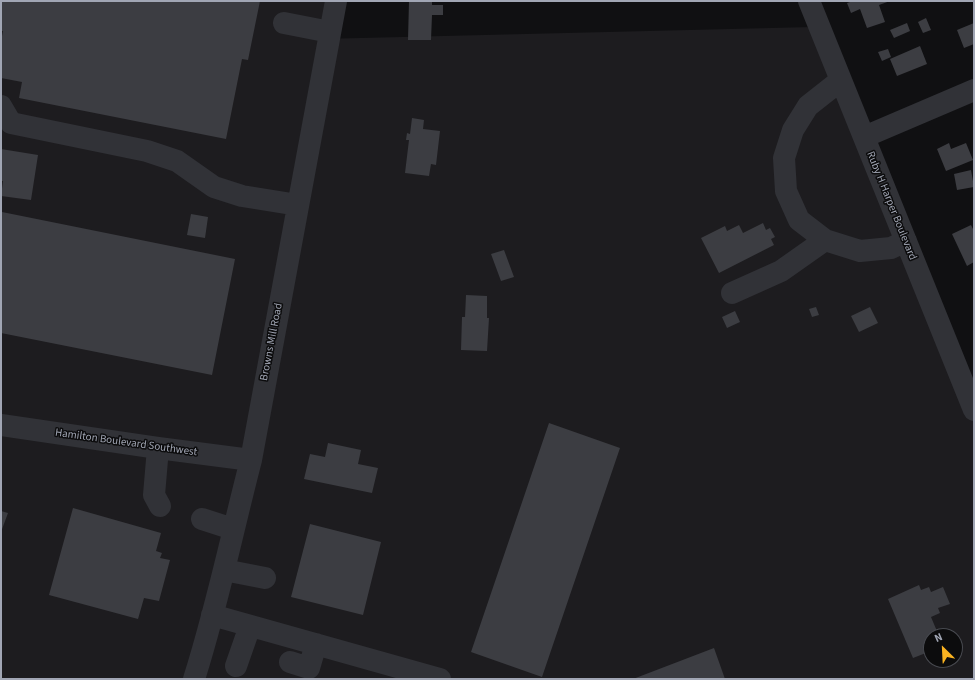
<!DOCTYPE html>
<style>
body{margin:0}
#map{position:relative;width:975px;height:680px;overflow:hidden;background:#101012;font-family:"Source Sans 3",sans-serif}
canvas{display:block}
.frame{position:absolute;inset:0;border:2px solid #a1a6b4;pointer-events:none}
.north{position:absolute;left:923px;top:628px;width:40px;height:40px;box-sizing:border-box;background:#0c0c0d;border:1px solid #484a50;border-radius:50%;rotate:336deg;font-size:11px;font-weight:700;line-height:16px;text-align:center;color:#a1a6b4}
.north::after{content:'';display:block;margin:auto;width:14px;height:18px;background:#fab321;clip-path:polygon(50% 0,100% 100%,50% 72%,0 100%)}
</style>
<div id="map">
<canvas width="975" height="680"></canvas>
<div class="frame"></div>
<div class="north">N</div>
</div>
<script>
const ctx = document.querySelector('canvas').getContext('2d');
ctx.lineJoin = 'round';
function fillPath(path, color) {
  ctx.fillStyle = color;
  ctx.fill(path, 'evenodd');
}
function trace(path, color, width, dash) {
  ctx.strokeStyle = color;
  ctx.lineWidth = width;
  ctx.lineCap = dash ? 'butt' : 'round';
  ctx.setLineDash(dash || []);
  ctx.stroke(path);
}
function write(font, color, halo, rows, align = 'center') {
  ctx.font = font + ' "Source Sans 3",sans-serif';
  ctx.lineWidth = 3;
  ctx.setLineDash([]);
  ctx.textBaseline = 'middle';
  ctx.strokeStyle = halo;
  ctx.fillStyle = color;
  for (const [text, x, y, turn = 0] of rows) {
    ctx.save();
    ctx.translate(x, y);
    ctx.rotate((+turn || 0) * Math.PI / 180);
    ctx.textAlign = isNaN(turn) ? turn : align;
    if (halo) ctx.strokeText(text, 0, 0);
    ctx.fillText(text, 0, 0);
    ctx.restore();
  }
}
fillPath(new Path2D(`
 M 1,1 L 332,1 L 320,39 L 812,27 L 974,388 L 974,679 L 1,679 ZM 931,636 L 955,636 L 955,660 L 931,660 Z`), '#1d1c1f');
fillPath(new Path2D(`
 M 1,1 L 260,1 L 248,60 L 242,59 L 226,139 L 19,98 L 22,82 L 1,78 L 1,41 L 3,31 L 1,31 Z
 M 409,1 L 432,1 L 432,5 L 443,5 L 443,15 L 432,15 L 431,40 L 408,40 Z
 M 853,1 L 890,1 L 879,5 L 885,22 L 867,28 L 860,9 L 851,13 L 847,3 Z
 M 926,18 L 931,30 L 923,33 L 918,22 Z
 M 907,23 L 910,31 L 894,38 L 890,30 Z
 M 974,23 L 974,44 L 964,48 L 957,30 Z
 M 920,46 L 927,64 L 897,76 L 890,59 Z
 M 888,49 L 891,57 L 882,61 L 878,52 Z
 M 412,118 L 424,120 L 423,129 L 440,131 L 436,165 L 431,164 L 429,176 L 405,173 L 409,140 L 406,140 L 407,133 L 410,134 Z
 M 949,143 L 951,149 L 966,143 L 973,160 L 946,171 L 937,149 Z
 M 1,149 L 38,155 L 31,200 L 1,196 L 3,181 L 1,181 Z
 M 971,170 L 974,187 L 957,190 L 954,174 Z
 M 2,212 L 235,259 L 212,375 L 1,333 L 1,219 Z
 M 191,214 L 208,217 L 205,238 L 187,235 Z
 M 763,223 L 766,230 L 770,228 L 775,237 L 771,239 L 774,245 L 719,273 L 701,238 L 725,226 L 727,231 L 739,225 L 743,233 Z
 M 971,225 L 974,231 L 974,262 L 967,266 L 952,234 Z
 M 504,250 L 514,277 L 501,281 L 491,254 Z
 M 466,295 L 487,296 L 487,318 L 489,318 L 487,351 L 461,350 L 462,317 L 465,317 Z
 M 816,307 L 819,315 L 812,317 L 809,309 Z
 M 870,307 L 878,323 L 859,332 L 851,316 Z
 M 735,311 L 740,322 L 727,328 L 722,317 Z
 M 549,423 L 620,448 L 542,677 L 471,652 Z
 M 328,443 L 361,450 L 358,464 L 378,468 L 372,493 L 304,479 L 310,454 L 325,457 Z
 M 73,508 L 161,533 L 156,551 L 162,553 L 160,558 L 170,560 L 159,601 L 144,598 L 138,619 L 49,595 Z
 M 1,511 L 8,513 L 1,532 Z
 M 310,524 L 381,542 L 363,615 L 291,597 Z
 M 919,585 L 921,590 L 929,587 L 931,592 L 943,587 L 950,604 L 938,608 L 940,613 L 931,617 L 939,636 L 931,636 L 931,651 L 913,658 L 888,599 Z
 M 714,648 L 725,679 L 633,679 Z`), '#3c3d42');
trace(new Path2D(`
 M 809,1 L 974,410
 M 284,23 L 330,32
 M 841,80 L 808,106 L 793,130 L 784,158 L 786,191 L 799,220 L 825,240 L 860,251 L 891,248 L 906,241
 M 1,106 L 11,123 L 147,151 L 177,161 L 214,187 L 242,196 L 298,205
 M 864,137 L 974,90
 M 732,293 L 781,271 L 825,240
 M 1,425 L 158,448 L 251,460
 M 158,448 L 154,495 L 160,506
 M 202,519 L 233,529
 M 224,570 L 265,578
 M 212,615 L 440,679
 M 290,662 L 309,668 L 316,644
 M 236,666 L 250,626
 M 194,679 C 217,607 232,533 251,460 L 336,1`), '#313237', 22);
write('11px', '#a1a6b4', '#0c0c0d', [
 ["Ruby H Harper Boulevard",891,206,68],
 ["Browns Mill Road",272,342,-79],
 ["Hamilton Boulevard Southwest",126,443,8]
]);
</script>
